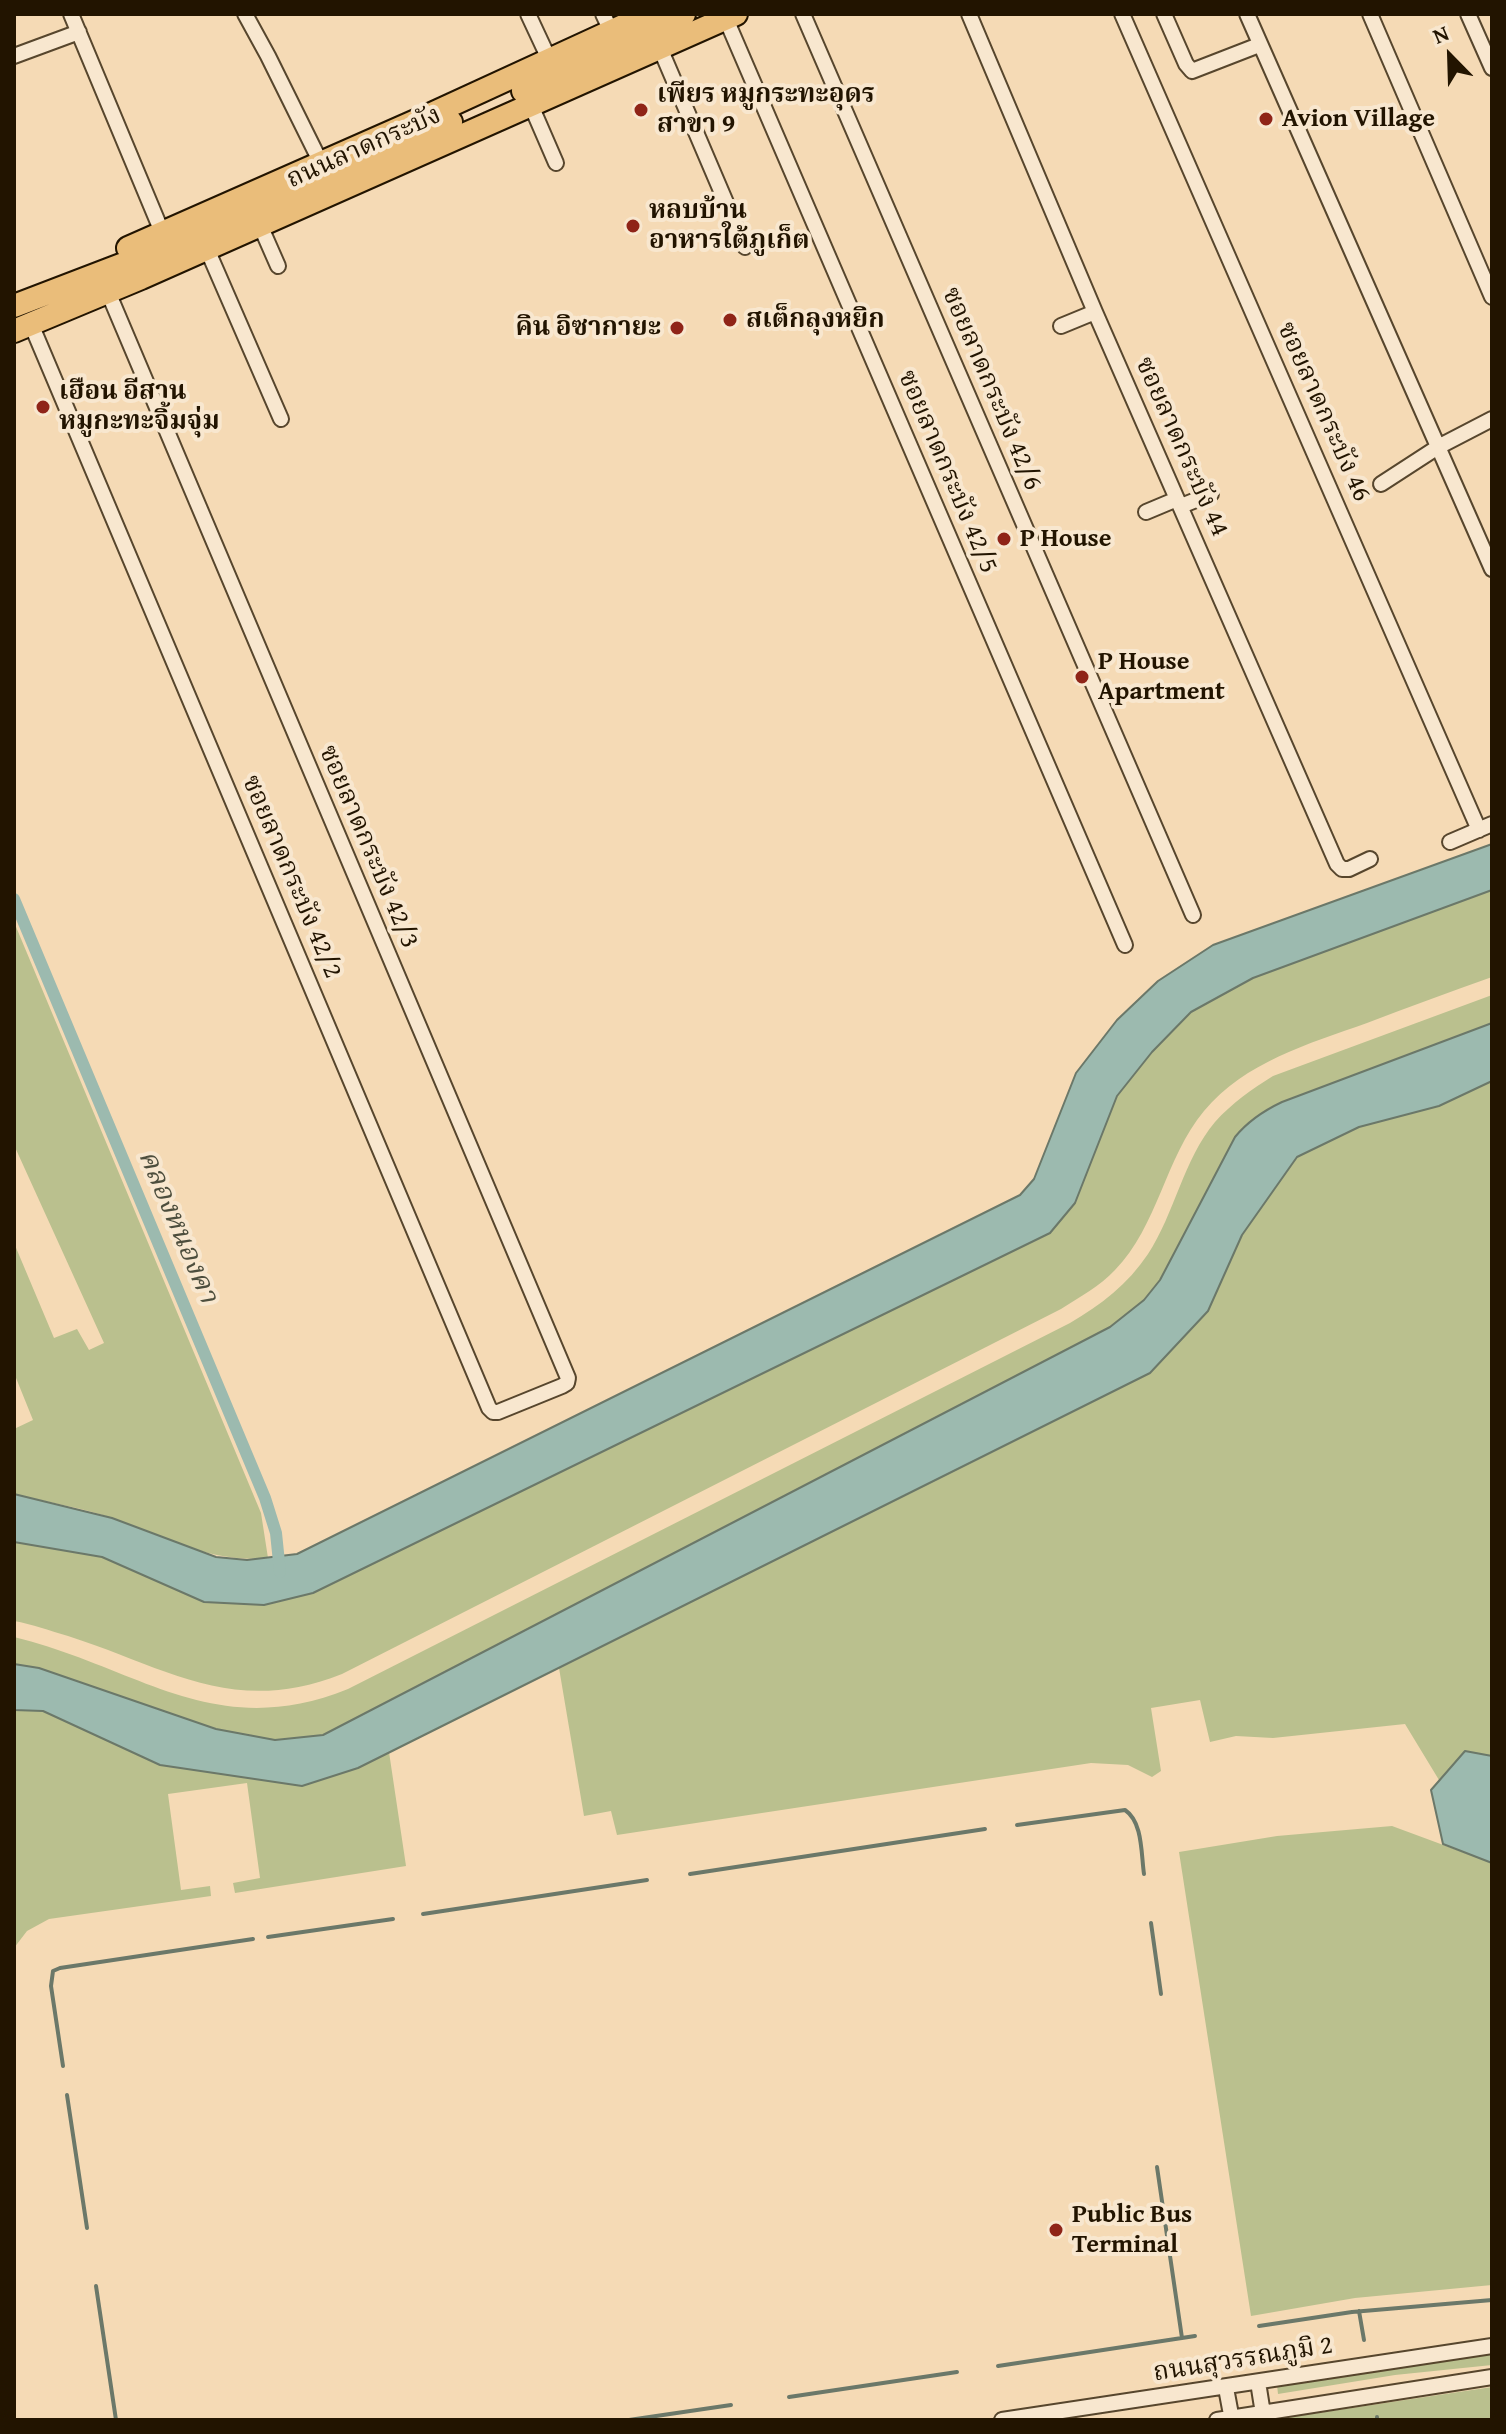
<!DOCTYPE html>
<meta charset="utf-8">
<style>
body{margin:0}
#map{position:relative;width:1506px;height:2434px;overflow:hidden;background:#f5dab5;font-family:"Gentium Book Plus",serif}
canvas{display:block}
.frame{position:absolute;inset:0;border:16px solid #221400;pointer-events:none}
.north{position:absolute;left:1410px;top:16px;width:80px;height:80px;-webkit-text-stroke:6px #f8e7cf;paint-order:stroke;rotate:337deg;font-size:22px;font-weight:700;line-height:32px;text-align:center;color:#221400}
.north::after{content:'';display:block;margin:auto;width:28px;height:36px;background:#221400;clip-path:polygon(50% 0,100% 100%,50% 72%,0 100%)}
</style>
<div id="map">
<canvas width="1506" height="2434"></canvas>
<div class="frame"></div>
<div class="north">N</div>
</div>
<script>
const ctx = document.querySelector('canvas').getContext('2d');
ctx.lineJoin = 'round';
function fillPath(path, color) {
  ctx.fillStyle = color;
  ctx.fill(path, 'evenodd');
}
function trace(path, color, width, dash) {
  ctx.strokeStyle = color;
  ctx.lineWidth = width;
  ctx.lineCap = dash ? 'butt' : 'round';
  ctx.setLineDash(dash || []);
  ctx.stroke(path);
}
function write(font, color, halo, rows, align = 'center') {
  ctx.font = font + ' "Gentium Book Plus","Noto Serif Thai",serif';
  ctx.lineWidth = 8;
  ctx.setLineDash([]);
  ctx.textBaseline = 'middle';
  ctx.strokeStyle = halo;
  ctx.fillStyle = color;
  for (const [text, x, y, turn = 0] of rows) {
    ctx.save();
    ctx.translate(x, y);
    ctx.rotate((+turn || 0) * Math.PI / 180);
    ctx.textAlign = isNaN(turn) ? turn : align;
    if (halo) ctx.strokeText(text, 0, 0);
    ctx.fillText(text, 0, 0);
    ctx.restore();
  }
}
fillPath(new Path2D(`
 M 1492,890 L 1492,977 C 1450,992 1408,1007 1367,1023 C 1308,1044 1245,1062 1204,1111 C 1165,1158 1158,1226 1115,1270 C 1100,1286 1080,1297 1061,1309 L 342,1674 C 233,1717 168,1668 68,1636 C 50,1631 32,1624 14,1621 L 14,1542 L 102,1557 L 205,1602 L 313,1593 L 1050,1233 L 1075,1203 L 1117,1096 L 1152,1052 L 1191,1012 L 1253,978 Z
 M 14,922 L 261,1513 L 268,1558 C 213,1564 166,1537 115,1519 C 83,1508 47,1502 14,1494 L 14,1429 L 33,1420 L 14,1373 L 14,1243 L 54,1338 L 77,1329 L 89,1350 L 104,1343 L 14,1145 Z
 M 1492,995 L 1492,1023 L 1282,1102 C 1263,1111 1248,1121 1235,1137 L 1160,1280 L 1144,1300 L 1110,1327 L 323,1735 L 275,1740 L 216,1729 L 39,1668 L 14,1664 L 14,1637 C 138,1667 214,1743 348,1689 L 1070,1323 C 1101,1305 1128,1284 1148,1254 C 1175,1213 1183,1160 1215,1122 C 1232,1103 1252,1089 1273,1076 Z
 M 1492,1081 L 1492,1756 L 1465,1751 L 1439,1780 L 1405,1724 L 1273,1738 L 1236,1736 L 1210,1742 L 1200,1700 L 1151,1708 L 1161,1771 L 1152,1777 L 1128,1765 L 1091,1763 L 617,1835 L 611,1811 L 584,1816 L 559,1668 L 1150,1373 L 1208,1311 L 1242,1235 L 1297,1157 L 1359,1127 L 1439,1106 Z
 M 14,1710 L 43,1711 L 160,1765 L 301,1786 L 358,1768 L 389,1752 L 406,1866 L 235,1893 L 233,1883 L 260,1878 L 247,1783 L 168,1794 L 181,1890 L 210,1886 L 211,1896 L 49,1919 L 27,1931 L 14,1948 Z
 M 1392,1826 L 1492,1863 L 1492,2285 L 1355,2298 L 1251,2316 L 1179,1852 L 1277,1836 Z
 M 1492,2353 L 1492,2365 L 1395,2375 L 1278,2394 L 1277,2385 Z
 M 1492,2387 L 1492,2420 L 1283,2420 L 1291,2417 Z`), '#bac08e');
const water = new Path2D(`
 M 1492,844 L 1492,890 L 1253,978 L 1191,1012 L 1152,1052 L 1117,1096 L 1075,1203 L 1050,1233 L 313,1593 L 264,1605 L 204,1602 L 102,1557 L 14,1542 L 14,1494 L 112,1518 L 216,1557 L 247,1560 L 297,1554 L 1020,1195 L 1034,1179 L 1076,1073 L 1117,1020 L 1158,981 L 1213,945 Z
 M 1492,1023 L 1492,1081 L 1439,1106 L 1359,1127 L 1297,1157 L 1242,1235 L 1208,1311 L 1150,1373 L 358,1768 L 302,1786 L 160,1765 L 43,1711 L 14,1710 L 14,1664 L 39,1668 L 216,1729 L 275,1740 L 323,1735 L 1110,1327 L 1144,1300 L 1160,1280 L 1235,1137 C 1248,1121 1263,1111 1282,1102 Z
 M 1465,1751 L 1492,1756 L 1492,1863 L 1443,1844 L 1431,1790 Z`);
fillPath(water, '#9cbaaf');
trace(water, '#6b7869', 2);
trace(new Path2D(`
 M 1017,1825 L 1125,1810 C 1143,1822 1141,1854 1144,1874
 M 690,1874 L 985,1829
 M 423,1914 L 647,1880
 M 1151,1923 L 1161,1994
 M 268,1937 L 393,1919
 M 63,2066 L 51,1986 L 53,1971 L 60,1968 L 253,1939
 M 67,2095 L 87,2228
 M 1157,2167 L 1182,2338
 M 96,2286 L 116,2420
 M 1359,2311 L 1364,2340
 M 1259,2326 L 1352,2312 L 1492,2300
 M 998,2366 L 1195,2336
 M 789,2397 L 957,2372
 M 1377,2417 L 1377,2420
 M 629,2420 L 731,2405`), '#6b7869', 4);
trace(new Path2D(`
 M 14,899 L 265,1498 L 276,1533 L 280,1572`), '#9cbaaf', 12);
const street = new Path2D(`
 M 71,14 L 162,232
 M 245,14 L 268,56 L 321,163
 M 528,14 L 549,59
 M 603,14 L 611,31
 M 803,14 L 1193,915
 M 969,14 L 1095,312 L 1337,864 L 1342,869 L 1349,869 L 1370,859
 M 1122,14 L 1479,830
 M 1164,14 L 1186,64 L 1192,71 L 1259,45
 M 1247,14 L 1492,569
 M 1370,14 L 1492,297
 M 1468,14 L 1492,68
 M 726,19 L 1125,945
 M 660,48 L 745,247
 M 14,56 L 79,32
 M 530,103 L 556,163
 M 260,225 L 278,266
 M 207,249 L 281,419
 M 31,324 L 489,1408 L 493,1412 L 498,1412 L 562,1386 L 567,1383 L 568,1378 L 108,292
 M 1061,326 L 1095,312
 M 1381,484 L 1438,447 L 1492,419
 M 1181,506 L 1211,494
 M 1146,512 L 1177,499
 M 1450,842 L 1492,824
 M 1258,2382 L 1264,2420
 M 1226,2388 L 1232,2420
 M 1002,2420 L 1492,2346
 M 1217,2420 L 1492,2377`);
const primary = new Path2D(`
 M 523,91 L 684,14
 M 128,248 L 425,117 L 649,14
 M 14,306 L 168,247 L 451,122
 M 14,331 L 141,278 L 736,14`);
trace(street, '#57462d', 18);
trace(primary, '#221400', 26);
trace(street, '#f8e7cf', 14);
trace(primary, '#eabd7a', 22);
for (const [x, y, r, color] of [
 [641,110,8,"#8f2418"],
 [1266,119,8,"#8f2418"],
 [633,226,8,"#8f2418"],
 [730,320,8,"#8f2418"],
 [677,328,8,"#8f2418"],
 [43,407,8,"#8f2418"],
 [1004,539,8,"#8f2418"],
 [1082,677,8,"#8f2418"],
 [1056,2230,8,"#8f2418"]
]) {
  const dot = new Path2D();
  dot.arc(x, y, r, 0, 2 * Math.PI);
  ctx.fillStyle = color;
  ctx.fill(dot);
  trace(dot, '#f8e7cf', 3);
}
write('bold 26px', '#221400', '#f8e7cf', [
 ["เพียร หมูกระทะอุดร",657,95],
 ["สาขา 9",657,125],
 ["Avion Village",1282,119],
 ["หลบบ้าน",649,211],
 ["อาหารใต้ภูเก็ต",649,241],
 ["สเต็กลุงหยิก",746,320],
 ["คิน อิซากายะ",661,328,"right"],
 ["เฮือน อีสาน",59,392],
 ["หมูกะทะจิ้มจุ่ม",59,422],
 ["P House",1020,539],
 ["P House",1098,662],
 ["Apartment",1098,692],
 ["Public Bus",1072,2215],
 ["Terminal",1072,2245]
], 'left');
write('26px', '#221400', '#f8e7cf', [
 ["ถนนลาดกระบัง",364,148,-24],
 ["ซอยลาดกระบัง 42/6",991,389,67],
 ["ซอยลาดกระบัง 46",1323,412,66],
 ["ซอยลาดกระบัง 44",1181,447,66],
 ["ซอยลาดกระบัง 42/5",947,472,67],
 ["ซอยลาดกระบัง 42/3",368,847,67],
 ["ซอยลาดกระบัง 42/2",291,877,67],
 ["ถนนสุวรรณภูมิ 2",1243,2360,-9]
]);
write('italic 28px', '#4d4e3d', '#f8e7cf', [
 ["คลองหนองคา",177,1227,67]
]);
</script>
